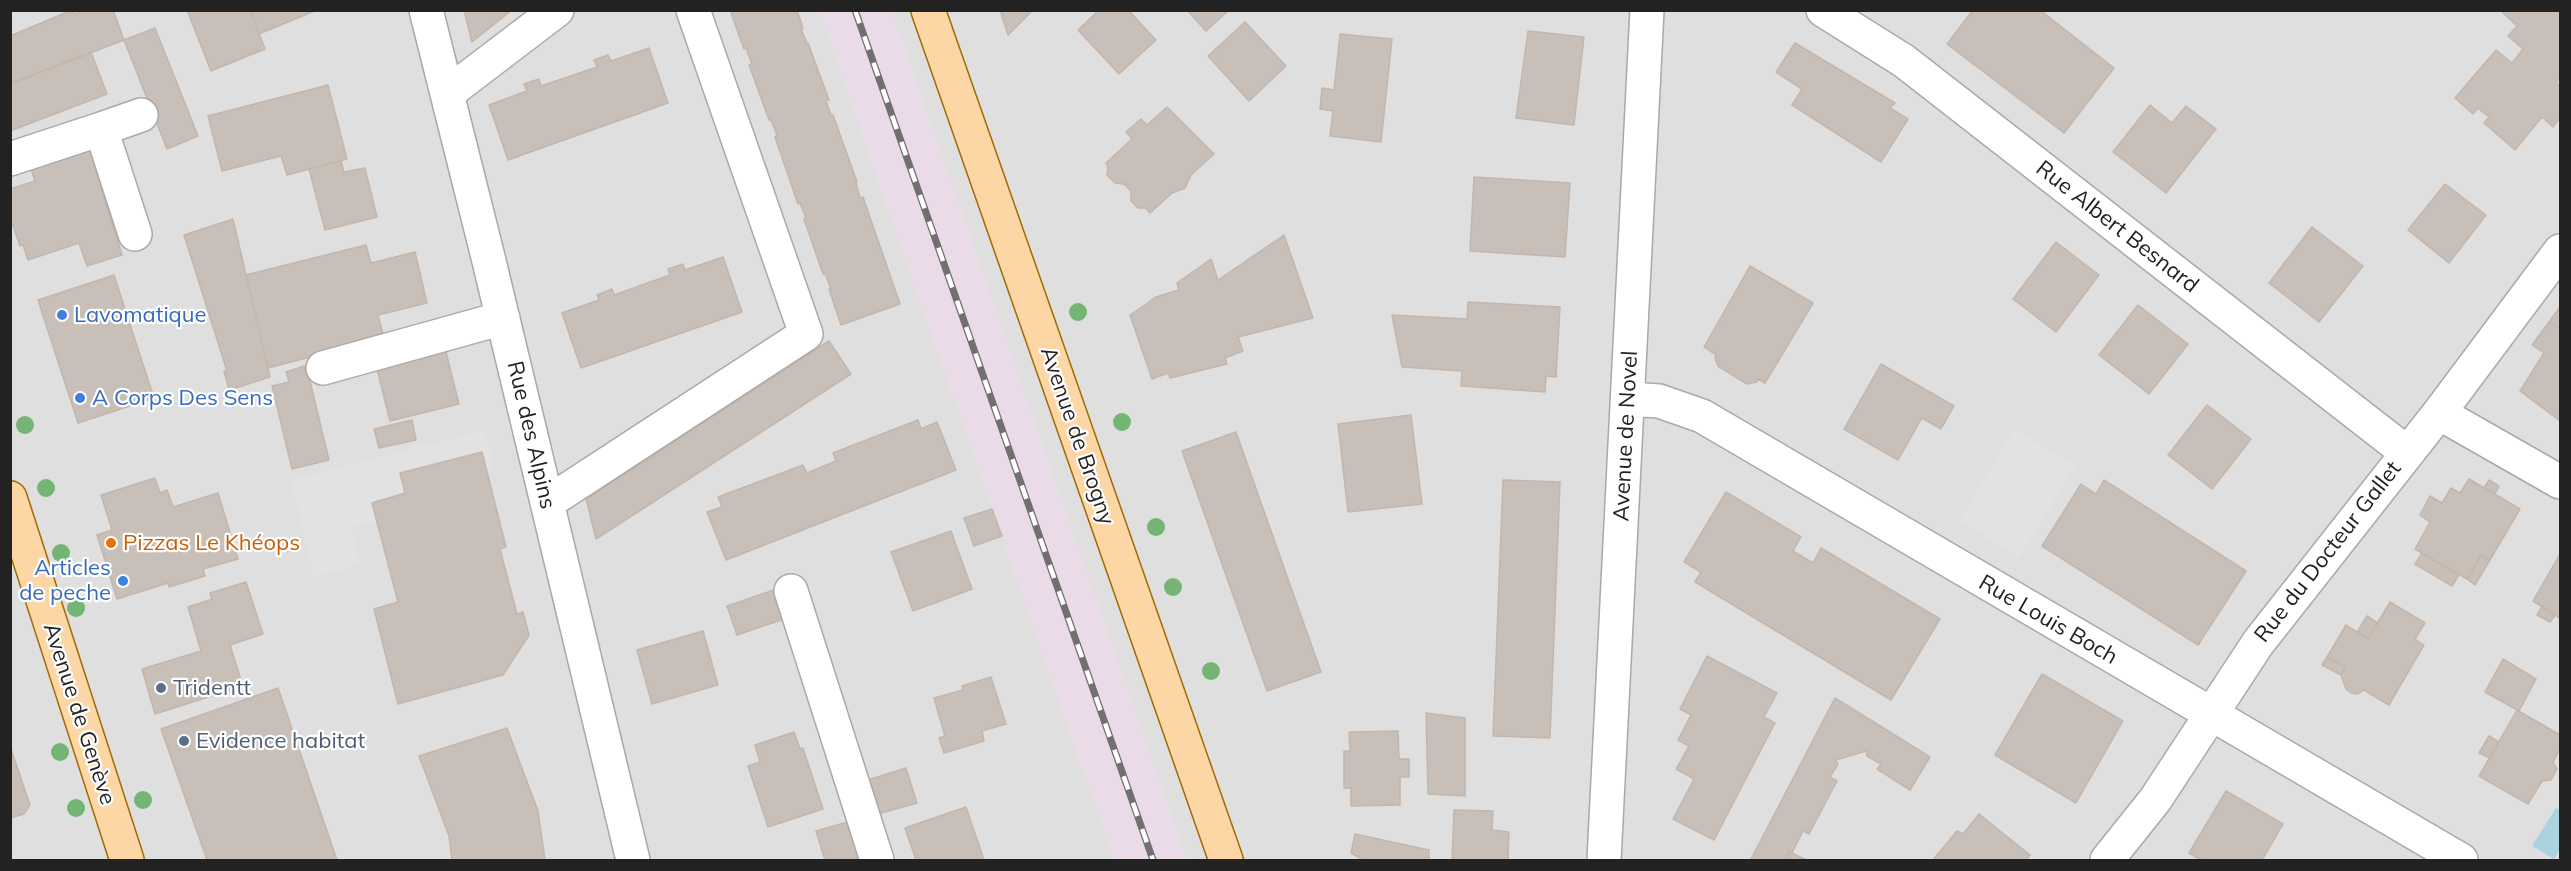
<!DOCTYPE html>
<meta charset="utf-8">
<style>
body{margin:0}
#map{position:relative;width:2571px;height:871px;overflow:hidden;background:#f2efe9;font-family:Mulish,sans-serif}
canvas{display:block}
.frame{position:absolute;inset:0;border:12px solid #222;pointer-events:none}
</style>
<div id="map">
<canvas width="2571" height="871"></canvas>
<div class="frame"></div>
</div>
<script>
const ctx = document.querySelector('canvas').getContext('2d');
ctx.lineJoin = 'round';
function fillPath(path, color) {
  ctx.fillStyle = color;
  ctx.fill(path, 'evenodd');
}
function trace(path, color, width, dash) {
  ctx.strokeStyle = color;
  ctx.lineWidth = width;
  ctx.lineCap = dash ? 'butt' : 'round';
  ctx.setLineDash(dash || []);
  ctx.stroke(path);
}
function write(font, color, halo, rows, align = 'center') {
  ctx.font = font + ' Mulish,sans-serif';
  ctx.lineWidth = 4.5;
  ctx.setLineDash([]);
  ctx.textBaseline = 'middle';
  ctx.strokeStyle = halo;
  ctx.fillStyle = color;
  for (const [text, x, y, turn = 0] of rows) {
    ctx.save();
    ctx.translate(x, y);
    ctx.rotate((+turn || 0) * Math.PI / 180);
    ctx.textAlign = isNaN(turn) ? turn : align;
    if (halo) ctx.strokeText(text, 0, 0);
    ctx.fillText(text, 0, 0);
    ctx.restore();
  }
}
fillPath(new Path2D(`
 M 10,11 L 820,11 L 1115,860 L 11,860 Z
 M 891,11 L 2560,11 L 2560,860 L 1186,860 Z`), '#e0dfdf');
fillPath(new Path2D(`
 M 820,11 L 891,11 L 1186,860 L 1115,860 Z`), '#ebdbe8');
fillPath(new Path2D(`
 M 485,430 L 495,469 L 372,503 L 377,521 L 351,527 L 360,564 L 314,577 L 291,480 Z
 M 2014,430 L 2076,465 L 2019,558 L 1960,520 Z`), '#e2e2e2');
fillPath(new Path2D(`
 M 2556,808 L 2560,810 L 2560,849 L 2554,859 L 2532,846 Z`), '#aad3df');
const building = new Path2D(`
 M 72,10 L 76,14 L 85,10 L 113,10 L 124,40 L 10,84 L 10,36 Z
 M 187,10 L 250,10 L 265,49 L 211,71 Z
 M 250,10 L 317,10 L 259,34 Z
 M 464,10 L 512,10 L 472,42 Z
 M 730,10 L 797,10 L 803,28 L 801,29 L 807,43 L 808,43 L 829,100 L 826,101 L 831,115 L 833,115 L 857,182 L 856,183 L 860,198 L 863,197 L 900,304 L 841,325 L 829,289 L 831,289 L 825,274 L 823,274 L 804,219 L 806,218 L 800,203 L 798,204 L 775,137 L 777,135 L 771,120 L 769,120 L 749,65 L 752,64 L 746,48 L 744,49 Z
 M 1000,10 L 1033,10 L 1008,35 Z
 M 1099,10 L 1128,10 L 1156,40 L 1119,74 L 1078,30 Z
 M 1187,10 L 1229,10 L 1206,31 Z
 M 1973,10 L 2040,10 L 2114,68 L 2064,133 L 1947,44 Z
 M 2500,10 L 2560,10 L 2560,77 L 2556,82 L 2560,86 L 2560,118 L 2553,127 L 2542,117 L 2515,150 L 2484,123 L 2489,117 L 2478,108 L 2473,114 L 2455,98 L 2496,50 L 2512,63 L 2523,49 L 2508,36 L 2517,26 Z
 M 1245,22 L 1286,66 L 1249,101 L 1208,56 Z
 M 155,28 L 198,136 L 167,149 L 124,40 Z
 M 1528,31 L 1584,37 L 1574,125 L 1516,118 Z
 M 1340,34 L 1392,39 L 1381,142 L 1330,136 L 1333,111 L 1320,109 L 1322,88 L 1334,90 Z
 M 1795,43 L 1895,103 L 1890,108 L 1908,119 L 1881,162 L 1792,105 L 1802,89 L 1776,72 Z
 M 649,48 L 668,103 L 508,160 L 489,105 L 527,91 L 524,84 L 539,79 L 541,86 L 597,67 L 594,60 L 608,55 L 611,61 Z
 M 91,52 L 107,94 L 10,131 L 10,84 Z
 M 328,85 L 347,159 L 287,175 L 281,156 L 222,171 L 208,116 Z
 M 2150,105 L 2172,123 L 2186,106 L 2216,129 L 2166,193 L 2113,152 Z
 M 1167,107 L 1214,154 L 1191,175 L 1185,188 L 1172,193 L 1150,213 L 1146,208 L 1138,208 L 1131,201 L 1131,191 L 1124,184 L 1115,183 L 1107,175 L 1108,166 L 1106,163 L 1132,139 L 1126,132 L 1141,119 L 1147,125 Z
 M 88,145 L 122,255 L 87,266 L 79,243 L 28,260 L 23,245 L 20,246 L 10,217 L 10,189 L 35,181 L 29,163 Z
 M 341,161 L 344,172 L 365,168 L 377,217 L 325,230 L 309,169 Z
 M 1474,177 L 1570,183 L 1565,257 L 1470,251 Z
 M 2445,184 L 2486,215 L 2449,263 L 2408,230 Z
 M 233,219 L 270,377 L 229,390 L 224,371 L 227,371 L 184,235 Z
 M 2312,227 L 2363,266 L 2319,322 L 2269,283 Z
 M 1284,235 L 1313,318 L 1238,337 L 1243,351 L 1225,358 L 1227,364 L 1170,378 L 1168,373 L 1152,379 L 1130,315 L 1156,297 L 1179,290 L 1177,283 L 1211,259 L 1218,280 Z
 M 2056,242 L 2099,275 L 2056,332 L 2013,299 Z
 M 366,245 L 371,263 L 415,252 L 427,303 L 378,315 L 384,338 L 268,368 L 246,275 Z
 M 723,257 L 742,312 L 581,368 L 562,313 L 599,300 L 597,295 L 612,289 L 614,295 L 670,275 L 668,269 L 683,264 L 685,270 Z
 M 1750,266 L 1813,303 L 1765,383 L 1758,379 L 1757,382 L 1747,384 L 1718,366 L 1715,358 L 1716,355 L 1704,347 Z
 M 114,275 L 154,398 L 78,423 L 38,300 Z
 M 1468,302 L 1560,307 L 1556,377 L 1546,376 L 1545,392 L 1461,386 L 1462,371 L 1402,367 L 1392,315 L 1467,319 Z
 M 2138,305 L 2188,344 L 2149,394 L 2099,355 Z
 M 2560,307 L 2560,328 L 2549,322 Z
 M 2549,322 L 2560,328 L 2560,421 L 2520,391 L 2544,353 L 2532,345 Z
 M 829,341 L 851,374 L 596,539 L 586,499 Z
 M 444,344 L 459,404 L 390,421 L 375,361 Z
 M 1881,364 L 1954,406 L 1941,429 L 1922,418 L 1898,460 L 1844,429 Z
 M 304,366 L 307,377 L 309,377 L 329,460 L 292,469 L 272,386 L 289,382 L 286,372 Z
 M 2207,405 L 2251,439 L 2212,489 L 2168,455 Z
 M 1411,415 L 1422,504 L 1348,512 L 1338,424 Z
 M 412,420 L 416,440 L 379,448 L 374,429 Z
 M 918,420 L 921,429 L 937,422 L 956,470 L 726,560 L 707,512 L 722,507 L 718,497 L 803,465 L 807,473 L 836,461 L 833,453 Z
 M 1236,432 L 1321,672 L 1267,691 L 1182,451 Z
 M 482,452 L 506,547 L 500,549 L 517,614 L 523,612 L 529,635 L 503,675 L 398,704 L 374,609 L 398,602 L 372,503 L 405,493 L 400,473 Z
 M 155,478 L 160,493 L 167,490 L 173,507 L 218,493 L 238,559 L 203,569 L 205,576 L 169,587 L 168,583 L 117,599 L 97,535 L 112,530 L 101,495 Z
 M 2469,479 L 2520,509 L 2490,560 L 2481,555 L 2467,579 L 2415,549 L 2430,522 L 2420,515 L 2430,496 L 2442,503 L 2451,488 L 2460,493 Z
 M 1503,480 L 1560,482 L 1550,738 L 1493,736 Z
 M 2104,480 L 2246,571 L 2198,645 L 2042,546 L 2081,484 L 2096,494 Z
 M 2489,480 L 2499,486 L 2495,494 L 2484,488 Z
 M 1726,492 L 1801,537 L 1793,551 L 1813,563 L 1821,548 L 1940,619 L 1891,700 L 1695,582 L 1701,572 L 1684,562 Z
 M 992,509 L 1002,536 L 974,546 L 964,518 Z
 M 951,531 L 972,589 L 913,611 L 891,552 Z
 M 2422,553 L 2459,575 L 2452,586 L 2415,564 Z
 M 2560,554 L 2560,618 L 2533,601 Z
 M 2481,555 L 2490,560 L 2475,585 L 2467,579 Z
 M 246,582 L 263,634 L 230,645 L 243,686 L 155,714 L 142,669 L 201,651 L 188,607 L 212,599 L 210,593 Z
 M 774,590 L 784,619 L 737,635 L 727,606 Z
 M 2390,602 L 2425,623 L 2415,639 L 2424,645 L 2389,705 L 2364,690 L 2358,694 L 2351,693 L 2346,689 L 2341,675 L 2345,667 L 2327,657 L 2346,625 L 2368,639 Z
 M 2542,606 L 2555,615 L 2550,622 L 2537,615 Z
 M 2367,616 L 2378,623 L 2368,639 L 2357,632 Z
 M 703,631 L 718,685 L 652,704 L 637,650 Z
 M 1707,656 L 1777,693 L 1764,717 L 1775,723 L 1714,840 L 1673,819 L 1694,779 L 1676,769 L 1689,746 L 1678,740 L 1691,715 L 1680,709 Z
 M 2327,657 L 2345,667 L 2341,675 L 2322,665 Z
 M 2503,659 L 2536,679 L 2519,711 L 2485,692 Z
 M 2042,674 L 2123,721 L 2076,803 L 1995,755 Z
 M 991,677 L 1006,724 L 982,731 L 984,741 L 944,753 L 939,738 L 945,736 L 934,698 L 963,690 L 962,686 Z
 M 278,688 L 337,860 L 207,860 L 161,729 Z
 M 1835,698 L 1930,757 L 1910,790 L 1877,769 L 1881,764 L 1867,756 L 1866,751 L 1836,760 L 1838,764 L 1830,777 L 1837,781 L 1809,834 L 1803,831 L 1792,853 L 1789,852 L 1785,860 L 1753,860 L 1751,859 Z
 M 2517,710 L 2560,735 L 2560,749 L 2553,762 L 2557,769 L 2551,780 L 2542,781 L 2528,804 L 2479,776 Z
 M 1426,713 L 1465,718 L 1465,796 L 1428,794 Z
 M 507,728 L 538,811 L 545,860 L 452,860 L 449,836 L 419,756 Z
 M 1398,731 L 1399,759 L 1409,759 L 1409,777 L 1400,777 L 1400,805 L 1351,806 L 1351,788 L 1344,788 L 1344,751 L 1350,751 L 1349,732 Z
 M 794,732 L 800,749 L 803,748 L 823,809 L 768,827 L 748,766 L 760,762 L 755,745 Z
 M 2489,736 L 2499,742 L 2490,758 L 2479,753 Z
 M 10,746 L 30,805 L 24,814 L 10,818 Z
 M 906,768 L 917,803 L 878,814 L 868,780 Z
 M 2226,791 L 2283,824 L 2262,860 L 2201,860 L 2189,853 Z
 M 966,807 L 984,860 L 916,860 L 905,828 Z
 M 1454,810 L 1493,811 L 1492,830 L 1509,832 L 1508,860 L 1452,860 Z
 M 1979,814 L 2030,855 L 2026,860 L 1933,860 L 1957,831 L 1963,834 Z
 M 851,821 L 863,859 L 825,860 L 816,831 Z
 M 1355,834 L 1429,850 L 1429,860 L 1363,860 L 1351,853 Z
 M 1789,852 L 1792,853 L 1806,860 L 1785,860 Z`);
fillPath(building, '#c7bfb8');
trace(building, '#c4b6ab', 1.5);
const minor = new Path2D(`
 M 426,10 L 488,257 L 633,860
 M 1823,10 L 1904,61 L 2406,452
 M 448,93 L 557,10
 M 101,129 L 141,115
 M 10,159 L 101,129 L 135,234
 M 323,368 L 503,318
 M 1629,399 L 1659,401 L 1702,416 L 2461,860
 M 2439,413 L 2560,482
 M 547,503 L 806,334 L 693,10
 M 791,591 L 877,860
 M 1604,860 L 1647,10
 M 2107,860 L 2155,800 L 2258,643 L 2439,413 L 2560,251`);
const major = new Path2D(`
 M 928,10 L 1226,860
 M 10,498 L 127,860`);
trace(minor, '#a9a9a9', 36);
trace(major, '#a06b00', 36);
trace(minor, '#fff', 33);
trace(major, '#fcd6a4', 33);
const rail = new Path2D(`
 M 855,10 L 1153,860`);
trace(rail, '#707070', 7);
trace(rail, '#fff', 4.5, [14]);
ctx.fillStyle = '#74b475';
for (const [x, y] of [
 [1078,312],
 [1122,422],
 [25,425],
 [46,488],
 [1156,527],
 [61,553],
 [1173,587],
 [76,608],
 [1211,671],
 [60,752],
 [143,800],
 [76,808]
]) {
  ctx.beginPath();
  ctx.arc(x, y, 9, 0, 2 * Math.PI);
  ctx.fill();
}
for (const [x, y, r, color] of [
 [62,315,6,"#3f7fe0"],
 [80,398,6,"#3f7fe0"],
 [111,543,6,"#e8710a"],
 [123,581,6,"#3f7fe0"],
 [161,688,6,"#5c6f8a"],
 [184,741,6,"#5c6f8a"]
]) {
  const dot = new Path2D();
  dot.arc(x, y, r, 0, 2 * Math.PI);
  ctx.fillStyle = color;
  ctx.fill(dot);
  trace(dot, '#fff', 2);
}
write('22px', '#222', '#fff', [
 ["Rue Albert Besnard",2117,227,38],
 ["Rue des Alpins",531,435,77],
 ["Avenue de Brogny",1077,436,71],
 ["Avenue de Novel",1626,436,-87],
 ["Rue du Docteur Gallet",2328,552,-52],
 ["Rue Louis Boch",2048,620,30],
 ["Avenue de Genève",79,714,72]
]);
write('22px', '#366cbe', '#fff', [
 ["Lavomatique",74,315],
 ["A Corps Des Sens",92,398],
 ["Articles",111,568,"right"],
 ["de peche",111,593,"right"]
], 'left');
write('22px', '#c56008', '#fff', [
 ["Pizzas Le Khéops",123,543]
], 'left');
write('22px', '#4e5e75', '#fff', [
 ["Tridentt",173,688],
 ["Evidence habitat",196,741]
], 'left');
</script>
